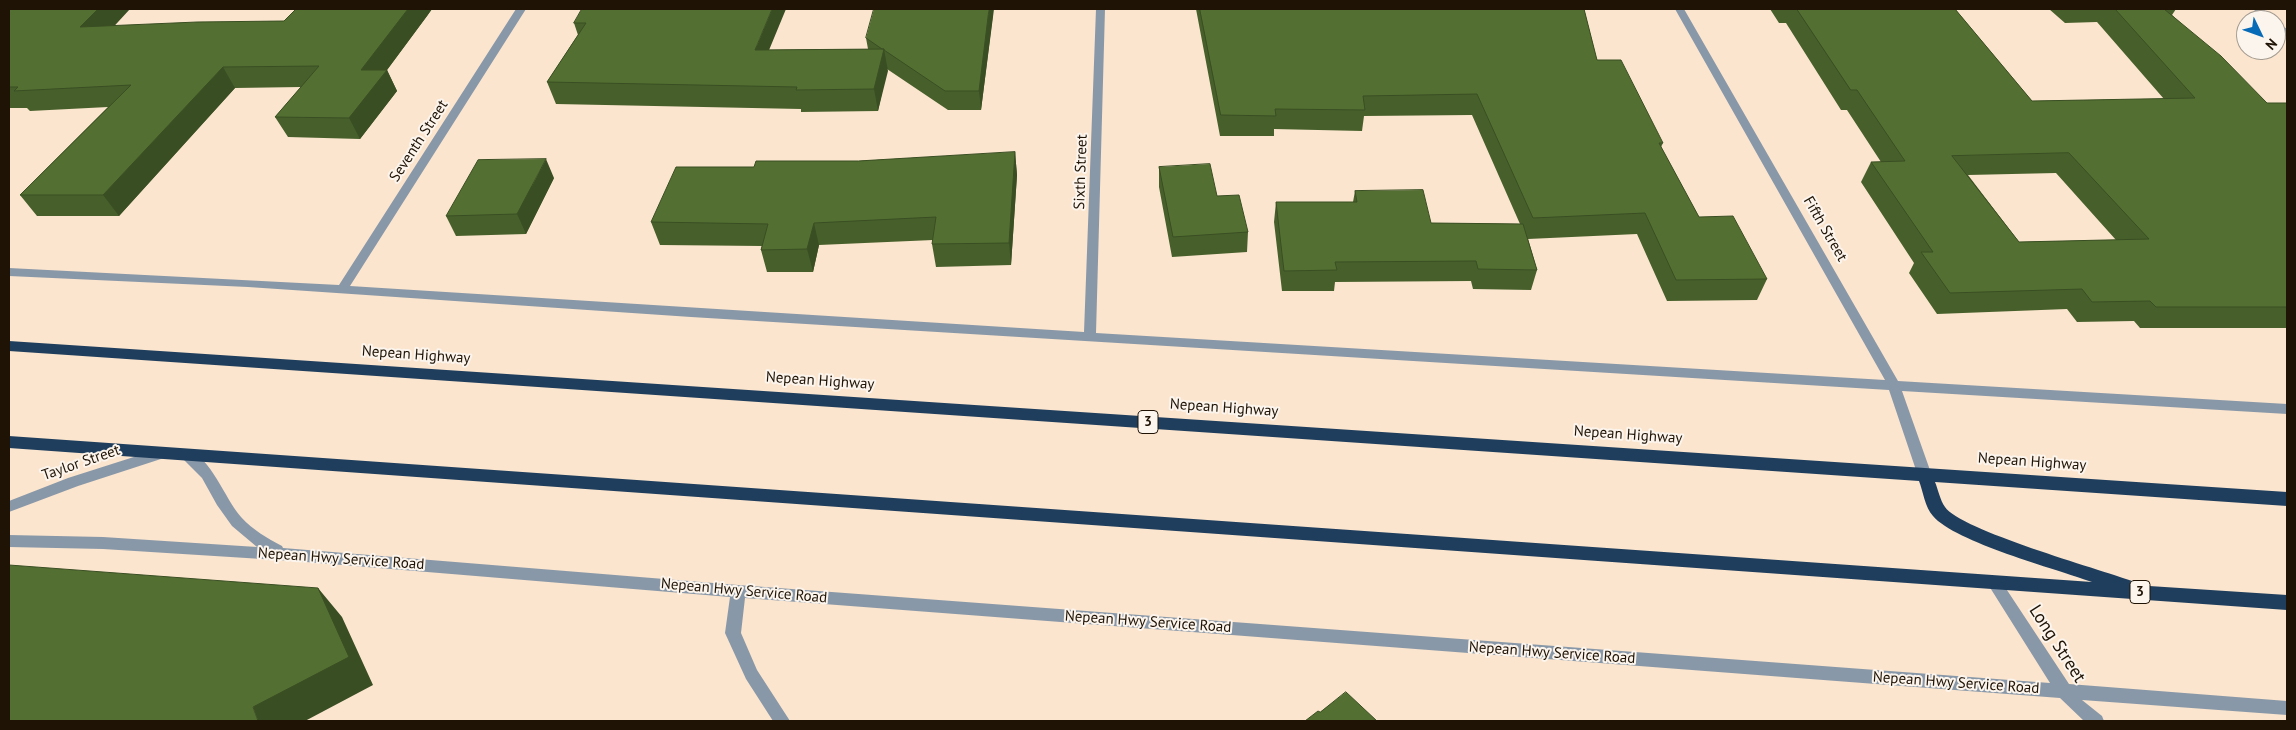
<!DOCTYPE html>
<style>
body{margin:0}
#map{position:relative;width:2296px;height:730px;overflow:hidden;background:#fbe5ce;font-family:"PT Sans",sans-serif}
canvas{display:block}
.frame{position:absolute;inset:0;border:10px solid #1f1305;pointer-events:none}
.north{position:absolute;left:2236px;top:10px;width:50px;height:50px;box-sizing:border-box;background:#fcf5ed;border:1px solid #a49b90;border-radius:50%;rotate:132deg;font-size:14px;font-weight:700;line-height:20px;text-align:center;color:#1f1305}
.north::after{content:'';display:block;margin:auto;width:18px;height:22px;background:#086bb8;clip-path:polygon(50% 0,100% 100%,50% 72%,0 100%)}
</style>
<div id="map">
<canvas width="2296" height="730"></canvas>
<div class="frame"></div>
<div class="north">N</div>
</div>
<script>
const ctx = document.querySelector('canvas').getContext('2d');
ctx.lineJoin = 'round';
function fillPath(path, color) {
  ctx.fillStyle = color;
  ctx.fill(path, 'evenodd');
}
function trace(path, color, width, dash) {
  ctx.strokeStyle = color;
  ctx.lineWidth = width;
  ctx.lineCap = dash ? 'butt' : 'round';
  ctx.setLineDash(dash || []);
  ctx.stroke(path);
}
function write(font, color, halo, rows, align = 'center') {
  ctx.font = font + ' "PT Sans",sans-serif';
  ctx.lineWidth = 4;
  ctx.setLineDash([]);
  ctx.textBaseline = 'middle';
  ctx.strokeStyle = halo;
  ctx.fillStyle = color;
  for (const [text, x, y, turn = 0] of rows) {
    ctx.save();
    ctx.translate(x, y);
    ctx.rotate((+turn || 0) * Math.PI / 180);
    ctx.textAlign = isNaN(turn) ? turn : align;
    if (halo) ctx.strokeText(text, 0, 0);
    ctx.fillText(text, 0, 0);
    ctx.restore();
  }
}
fillPath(new Path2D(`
 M 516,9 L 526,9 L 350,286 L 1084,332 L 1096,9 L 1105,9 L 1096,333 L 1885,380 L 1675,9 L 1684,9 L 1898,381 L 2287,404 L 2287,414 L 1902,391 L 1931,473 L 1929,477 L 1919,477 L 1917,473 L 1889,390 L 691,317 L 248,287 L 9,276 L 9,268 L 339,285 Z
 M 2253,9 L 2263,9 L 2276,20 L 2265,20 Z
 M 2276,21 L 2287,29 L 2287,37 L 2276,29 Z
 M 162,448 L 167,449 L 169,453 L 167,457 L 78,486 L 9,512 L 9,501 L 68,478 Z
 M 187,449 C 211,457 225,499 241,517 C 253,530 267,538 282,546 L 283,548 L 738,585 L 2050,683 L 1989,586 L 1987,582 L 1989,578 L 1994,576 L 1999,578 L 2069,684 L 2287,701 L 2287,715 L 2082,700 L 2102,716 L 2104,721 L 2084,721 L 2060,698 L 745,598 L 741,633 L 757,670 L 790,721 L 773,721 L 746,679 L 725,633 L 730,597 L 294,561 L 103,549 L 9,547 L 9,535 L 103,537 L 257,547 L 232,526 L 217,505 L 202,478 L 182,458 L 180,454 L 182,450 Z`), '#8998a8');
fillPath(new Path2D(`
 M 9,341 L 2287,492 L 2287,506 L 1935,482 C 1938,489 1940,500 1945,507 C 1960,530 2099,569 2132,581 L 2134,585 L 2287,595 L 2287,610 L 9,448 L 9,436 L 2092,582 C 2056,569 1955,542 1933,516 C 1925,508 1923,491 1919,481 L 9,351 Z`), '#1f3e5d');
fillPath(new Path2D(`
 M 9,9 L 114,26 L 284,21 L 296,9 L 432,9 L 427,16 L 387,70 L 397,91 L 360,139 L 288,137 L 275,117 L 301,87 L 235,88 L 119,216 L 37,216 L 20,195 L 108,107 L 30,111 L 27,108 L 9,108 Z
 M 582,9 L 769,50 L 868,49 L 866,38 L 993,14 L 981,110 L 948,110 L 887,69 L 878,111 L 801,112 L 801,109 L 556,104 L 547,82 L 578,35 L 574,23 Z
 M 1196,9 L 1584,9 L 1597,60 L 1663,143 L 1661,147 L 1699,217 L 1767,279 L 1757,300 L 1667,301 L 1637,234 L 1528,239 L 1537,270 L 1531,290 L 1473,289 L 1471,281 L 1335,282 L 1334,291 L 1282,291 L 1274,222 L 1276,202 L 1353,202 L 1355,191 L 1431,223 L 1520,224 L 1472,115 L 1364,116 L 1362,131 L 1274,129 L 1274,136 L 1220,136 Z
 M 1770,9 L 1955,9 L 2032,101 L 2164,99 L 2097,22 L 2065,23 L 2049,9 L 2176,9 L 2172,15 L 2267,103 L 2287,103 L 2287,328 L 2140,328 L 2134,321 L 2077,322 L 2067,309 L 1937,314 L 1909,273 L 1914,263 L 1861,182 L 1871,162 L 1881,162 L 1847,110 L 1841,110 L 1786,23 L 1779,23 ZM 2056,173 L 2116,240 L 2019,242 L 1968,175 Z
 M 1015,152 L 1017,175 L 1011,265 L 936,267 L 932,244 L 933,240 L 819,245 L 813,272 L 767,272 L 761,250 L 762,246 L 660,245 L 651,222 L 754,167 Z
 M 1159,167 L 1217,196 L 1248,232 L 1247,252 L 1172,257 L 1159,187 Z
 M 554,178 L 526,234 L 456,236 L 446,216 Z`), '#47602b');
fillPath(new Path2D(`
 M 98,9 L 130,9 L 94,48 L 80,27 Z
 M 408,9 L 432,9 L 427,16 L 384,74 L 387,70 L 397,91 L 360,139 L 349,118 L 361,70 Z
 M 772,9 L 786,9 L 760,72 L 755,50 Z
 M 989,9 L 994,9 L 981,110 L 979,91 Z
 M 884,49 L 888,71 L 878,111 L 874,89 Z
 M 223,67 L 235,88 L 119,216 L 103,195 Z
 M 1015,152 L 1017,175 L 1011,265 L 1009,243 Z
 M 546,159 L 554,178 L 526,234 L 517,214 Z
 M 814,223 L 819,245 L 813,272 L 807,249 Z
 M 318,588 L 342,617 L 373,685 L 305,721 L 258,721 L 253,707 Z`), '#3a4e23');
const building = new Path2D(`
 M 9,9 L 98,9 L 80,27 L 197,22 L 284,21 L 296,9 L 408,9 L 361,70 L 387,70 L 349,118 L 275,117 L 319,66 L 223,67 L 103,195 L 20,195 L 131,85 L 14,91 L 18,87 L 9,87 Z
 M 582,9 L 772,9 L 755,50 L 884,49 L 874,89 L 796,90 L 797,87 L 547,82 L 586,23 L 574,23 Z
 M 874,9 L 989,9 L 979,91 L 945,91 L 884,50 L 884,49 L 882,49 L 866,38 Z
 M 1200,9 L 1584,9 L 1597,60 L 1621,60 L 1663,143 L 1659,143 L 1699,217 L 1733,216 L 1767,279 L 1676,280 L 1645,213 L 1533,218 L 1477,94 L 1363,96 L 1365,110 L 1275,109 L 1276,116 L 1221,115 Z
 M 1797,9 L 1955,9 L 2032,101 L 2195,98 L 2115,9 L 2164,9 L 2221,56 L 2267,103 L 2287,103 L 2287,307 L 2156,307 L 2150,301 L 2092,302 L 2082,289 L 1950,293 L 1921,252 L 1933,252 L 1871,162 L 1905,161 L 1857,90 L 1851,90 ZM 2069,153 L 2149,239 L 2019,242 L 1952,156 Z
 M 1015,152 L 1009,243 L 932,244 L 936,217 L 814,223 L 807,249 L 761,250 L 768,224 L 651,222 L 676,167 L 754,167 L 756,161 L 858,161 Z
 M 546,159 L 517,214 L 446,216 L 478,160 Z
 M 1210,164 L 1217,196 L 1239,195 L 1248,232 L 1173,237 L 1159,167 Z
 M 1423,190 L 1431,223 L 1523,224 L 1537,270 L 1478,269 L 1476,261 L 1335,262 L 1337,270 L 1284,271 L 1276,202 L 1357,202 L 1355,191 Z
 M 9,565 L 318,588 L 349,657 L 253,707 L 258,721 L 9,721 Z
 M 1346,692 L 1377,721 L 1305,721 L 1318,711 L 1320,712 Z`);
fillPath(building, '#537032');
trace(building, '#3a4e23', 1);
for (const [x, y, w] of [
 [1148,422,20],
 [2140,592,20]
]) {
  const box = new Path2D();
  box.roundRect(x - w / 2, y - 11.5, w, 23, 4);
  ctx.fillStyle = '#fcf5ed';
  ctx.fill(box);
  trace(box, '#1f1305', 1);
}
write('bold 14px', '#1f1305', null, [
 ["3",1148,422],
 ["3",2140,592]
]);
write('15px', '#1f1305', '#fcf5ed', [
 ["Seventh Street",419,141,-57],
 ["Sixth Street",1081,172,-88],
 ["Fifth Street",1825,229,60],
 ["Nepean Highway",416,355,4],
 ["Nepean Highway",820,381,4],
 ["Nepean Highway",1224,408,4],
 ["Nepean Highway",1628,435,4],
 ["Nepean Highway",2032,462,4],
 ["Taylor Street",81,463,-19],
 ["Nepean Hwy Service Road",341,559,4],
 ["Nepean Hwy Service Road",744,591,5],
 ["Nepean Hwy Service Road",1148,622,4],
 ["Nepean Hwy Service Road",1552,653,4],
 ["Nepean Hwy Service Road",1956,683,4]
]);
write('18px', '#1f1305', '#fcf5ed', [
 ["Long Street",2057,644,57]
]);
</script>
